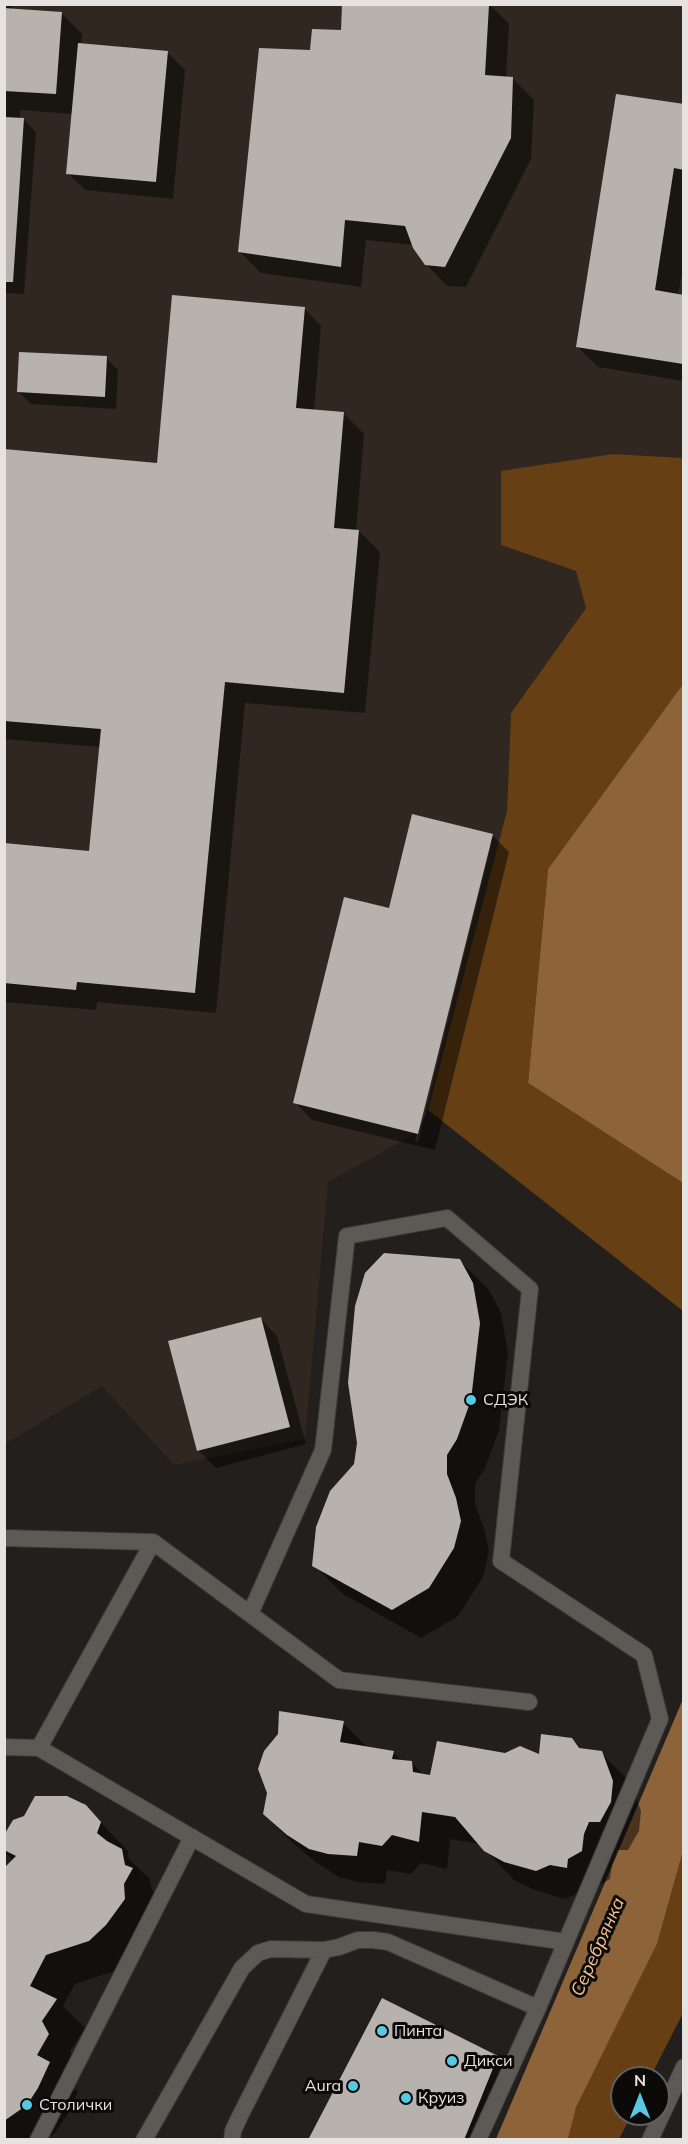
<!DOCTYPE html>
<meta charset="utf-8">
<style>
body{margin:0}
#map{position:relative;width:688px;height:2144px;overflow:hidden;background:#231f1c;font-family:Mulish,sans-serif}
canvas{display:block}
.frame{position:absolute;inset:0;border:6px solid #e5e2e0;pointer-events:none}
.north{position:absolute;left:610px;top:2066px;width:60px;height:60px;box-sizing:border-box;background:#0b0a08;border:2px solid #62605e;border-radius:50%;rotate:0deg;font-size:16px;font-weight:700;line-height:24px;text-align:center;color:#e5e2e0}
.north::after{content:'';display:block;margin:auto;width:21px;height:27px;background:#57c9e2;clip-path:polygon(50% 0,100% 100%,50% 72%,0 100%)}
</style>
<div id="map">
<canvas width="688" height="2144"></canvas>
<div class="frame"></div>
<div class="north">N</div>
</div>
<script>
const ctx = document.querySelector('canvas').getContext('2d');
ctx.lineJoin = 'round';
function fillPath(path, color) {
  ctx.fillStyle = color;
  ctx.fill(path, 'evenodd');
}
function trace(path, color, width, dash) {
  ctx.strokeStyle = color;
  ctx.lineWidth = width;
  ctx.lineCap = dash ? 'butt' : 'round';
  ctx.setLineDash(dash || []);
  ctx.stroke(path);
}
function write(font, color, halo, rows, align = 'center') {
  ctx.font = font + ' Mulish,sans-serif';
  ctx.lineWidth = 6;
  ctx.setLineDash([]);
  ctx.textBaseline = 'middle';
  ctx.strokeStyle = halo;
  ctx.fillStyle = color;
  for (const [text, x, y, turn = 0] of rows) {
    ctx.save();
    ctx.translate(x, y);
    ctx.rotate((+turn || 0) * Math.PI / 180);
    ctx.textAlign = isNaN(turn) ? turn : align;
    if (halo) ctx.strokeText(text, 0, 0);
    ctx.fillText(text, 0, 0);
    ctx.restore();
  }
}
fillPath(new Path2D(`
 M 4,5 L 683,5 L 683,458 L 613,454 L 501,545 L 576,571 L 586,608 L 511,713 L 507,811 L 428,1110 L 417,1133 L 328,1182 L 305,1439 L 174,1465 L 102,1386 L 5,1444 Z`), '#302820');
fillPath(new Path2D(`
 M 613,454 L 683,458 L 683,684 L 548,869 L 528,1083 L 683,1183 L 683,1311 L 428,1110 L 507,811 L 511,713 L 586,608 L 576,571 L 501,545 L 501,471 Z
 M 683,1851 L 683,2013 L 650,2078 L 622,2078 L 622,2114 L 632,2114 L 619,2139 L 568,2140 L 575,2107 L 657,1944 Z`), '#663f14');
fillPath(new Path2D(`
 M 683,684 L 684,1183 L 683,1183 L 528,1083 L 548,869 Z
 M 683,1699 L 683,1851 L 657,1944 L 576,2107 L 568,2139 L 496,2139 Z`), '#8d633a');
fillPath(new Path2D(`
 M 4,4 L 13,4 L 12,10 L 61,13 L 82,34 L 81,45 L 168,53 L 185,70 L 173,199 L 85,190 L 68,173 L 73,114 L 20,110 L 20,119 L 24,120 L 36,132 L 24,294 L 4,293 Z
 M 344,4 L 489,4 L 509,24 L 506,78 L 513,79 L 534,100 L 531,159 L 466,287 L 447,286 L 426,264 L 413,245 L 366,240 L 361,287 L 261,273 L 240,252 L 311,52 L 342,32 Z
 M 684,106 L 684,260 L 678,296 L 684,297 L 684,381 L 598,367 L 577,346 Z
 M 304,308 L 321,326 L 314,410 L 343,413 L 364,434 L 356,531 L 359,531 L 380,552 L 365,713 L 245,703 L 216,1013 L 97,1002 L 96,1010 L 4,1002 L 4,845 L 90,853 L 100,747 L 4,739 L 4,451 L 158,464 Z
 M 106,358 L 118,370 L 116,409 L 31,404 L 19,392 Z
 M 492,835 L 509,852 L 435,1150 L 312,1120 L 295,1102 L 390,909 ZM 488,845 L 491,845 L 418,1142 L 415,1141 Z
 M 460,1261 L 489,1290 L 501,1313 L 508,1353 L 499,1430 L 485,1468 L 475,1484 L 475,1504 L 484,1528 L 489,1551 L 483,1577 L 458,1616 L 421,1638 L 343,1594 L 314,1565 L 356,1465 Z
 M 260,1318 L 277,1336 L 306,1444 L 216,1468 L 199,1451 L 170,1342 Z
 M 4,1639 L 6,1663 L 4,1668 Z
 M 343,1723 L 369,1749 L 393,1753 L 402,1761 L 411,1762 L 424,1775 L 431,1777 L 505,1755 L 540,1756 L 571,1740 L 581,1750 L 601,1753 L 630,1782 L 641,1811 L 639,1831 L 628,1850 L 617,1850 L 612,1864 L 610,1879 L 596,1887 L 595,1896 L 579,1893 L 565,1899 L 535,1890 L 514,1880 L 480,1844 L 450,1839 L 447,1869 L 421,1863 L 411,1874 L 387,1870 L 385,1884 L 358,1882 L 339,1877 L 317,1863 L 293,1843 L 264,1814 Z
 M 86,1807 L 129,1852 L 127,1857 L 150,1879 L 152,1890 L 160,1898 L 118,1970 L 75,1984 L 63,2006 L 85,2028 L 70,2051 L 76,2064 L 67,2081 L 78,2092 L 66,2117 L 55,2133 L 46,2140 L 4,2140 L 4,1889 L 14,1861 L 4,1851 L 4,1838 Z
 M 383,2000 L 497,2057 L 515,2075 L 488,2140 L 309,2140 Z`), '#0007');
fillPath(new Path2D(`
 M 342,5 L 489,5 L 485,75 L 513,77 L 511,138 L 445,267 L 425,265 L 413,248 L 405,226 L 345,220 L 341,267 L 238,252 L 259,48 L 310,50 L 312,29 L 341,30 Z
 M 4,8 L 62,12 L 56,94 L 4,91 Z
 M 78,43 L 168,51 L 156,182 L 66,174 Z
 M 616,94 L 684,104 L 684,170 L 674,168 L 655,290 L 684,295 L 683,364 L 576,347 Z
 M 4,117 L 24,118 L 13,282 L 4,282 Z
 M 172,295 L 305,307 L 296,408 L 344,412 L 334,528 L 359,530 L 344,693 L 225,682 L 195,993 L 77,982 L 76,990 L 4,983 L 4,843 L 89,851 L 101,729 L 4,721 L 4,449 L 157,463 Z
 M 19,352 L 107,356 L 105,397 L 17,392 Z
 M 412,814 L 493,834 L 418,1134 L 293,1103 L 344,897 L 389,908 Z
 M 384,1253 L 460,1259 L 473,1283 L 480,1323 L 471,1400 L 457,1439 L 447,1455 L 447,1474 L 456,1498 L 461,1521 L 454,1548 L 429,1588 L 392,1610 L 312,1566 L 316,1527 L 330,1491 L 354,1464 L 357,1443 L 348,1383 L 355,1306 L 365,1273 Z
 M 261,1317 L 290,1427 L 197,1451 L 168,1341 Z
 M 279,1711 L 344,1721 L 340,1742 L 394,1751 L 392,1759 L 412,1761 L 413,1772 L 430,1775 L 437,1741 L 505,1753 L 520,1746 L 539,1754 L 541,1734 L 572,1738 L 579,1748 L 602,1751 L 613,1781 L 611,1802 L 600,1822 L 589,1822 L 584,1834 L 582,1851 L 568,1859 L 567,1868 L 550,1865 L 536,1871 L 504,1862 L 484,1851 L 455,1817 L 422,1812 L 419,1842 L 392,1835 L 382,1846 L 359,1842 L 357,1856 L 328,1854 L 309,1849 L 287,1835 L 263,1814 L 267,1793 L 258,1769 L 264,1751 L 278,1734 Z
 M 35,1796 L 67,1796 L 86,1805 L 101,1822 L 97,1833 L 107,1841 L 122,1849 L 125,1865 L 133,1868 L 124,1884 L 125,1899 L 106,1925 L 89,1941 L 46,1955 L 30,1986 L 57,1999 L 42,2021 L 49,2034 L 37,2055 L 50,2062 L 38,2088 L 27,2105 L 4,2121 L 4,1868 L 16,1856 L 4,1850 L 4,1835 L 13,1820 L 24,1816 Z
 M 382,1998 L 498,2056 L 464,2140 L 308,2140 Z`), '#b7b2ae');
const service = new Path2D(`
 M 4,1538 L 153,1542
 M 250,1614 L 339,1680 L 529,1702
 M 4,1747 L 39,1748 L 306,1904 L 566,1942
 M 39,1748 L 153,1542 L 250,1614 L 323,1450 L 347,1236 L 447,1218 L 530,1289 L 501,1561 L 644,1655 L 660,1719 L 538,2008 L 478,2140
 M 38,2140 L 192,1837
 M 144,2140 L 242,1968 L 258,1953 L 271,1949 L 324,1950 L 339,1947 L 358,1940 L 373,1940 L 388,1942 L 538,2008
 M 232,2140 L 233,2131 L 240,2116 L 324,1950`);
const minor = new Path2D(`
 M 650,2140 L 684,2067`);
trace(service, '#3c3937', 18);
trace(minor, '#3c3937', 18);
trace(service, '#5d5955', 16);
trace(minor, '#5d5955', 16);
for (const [x, y, r, color] of [
 [471,1400,6,"#57c9e2"],
 [382,2031,6,"#57c9e2"],
 [452,2061,6,"#57c9e2"],
 [353,2086,6,"#57c9e2"],
 [406,2098,6,"#57c9e2"],
 [27,2105,6,"#57c9e2"]
]) {
  const dot = new Path2D();
  dot.arc(x, y, r, 0, 2 * Math.PI);
  ctx.fillStyle = color;
  ctx.fill(dot);
  trace(dot, '#0b0a08', 2);
}
write('16px', '#e5e2e0', '#0b0a08', [
 ["СДЭК",483,1400],
 ["Пинта",394,2031],
 ["Дикси",464,2061],
 ["Aura",341,2086,"right"],
 ["Круиз",418,2098],
 ["Столички",39,2105]
], 'left');
write('italic 18px', '#f7c493', '#0b0a08', [
 ["Серебрянка",598,1947,-66]
]);
</script>
